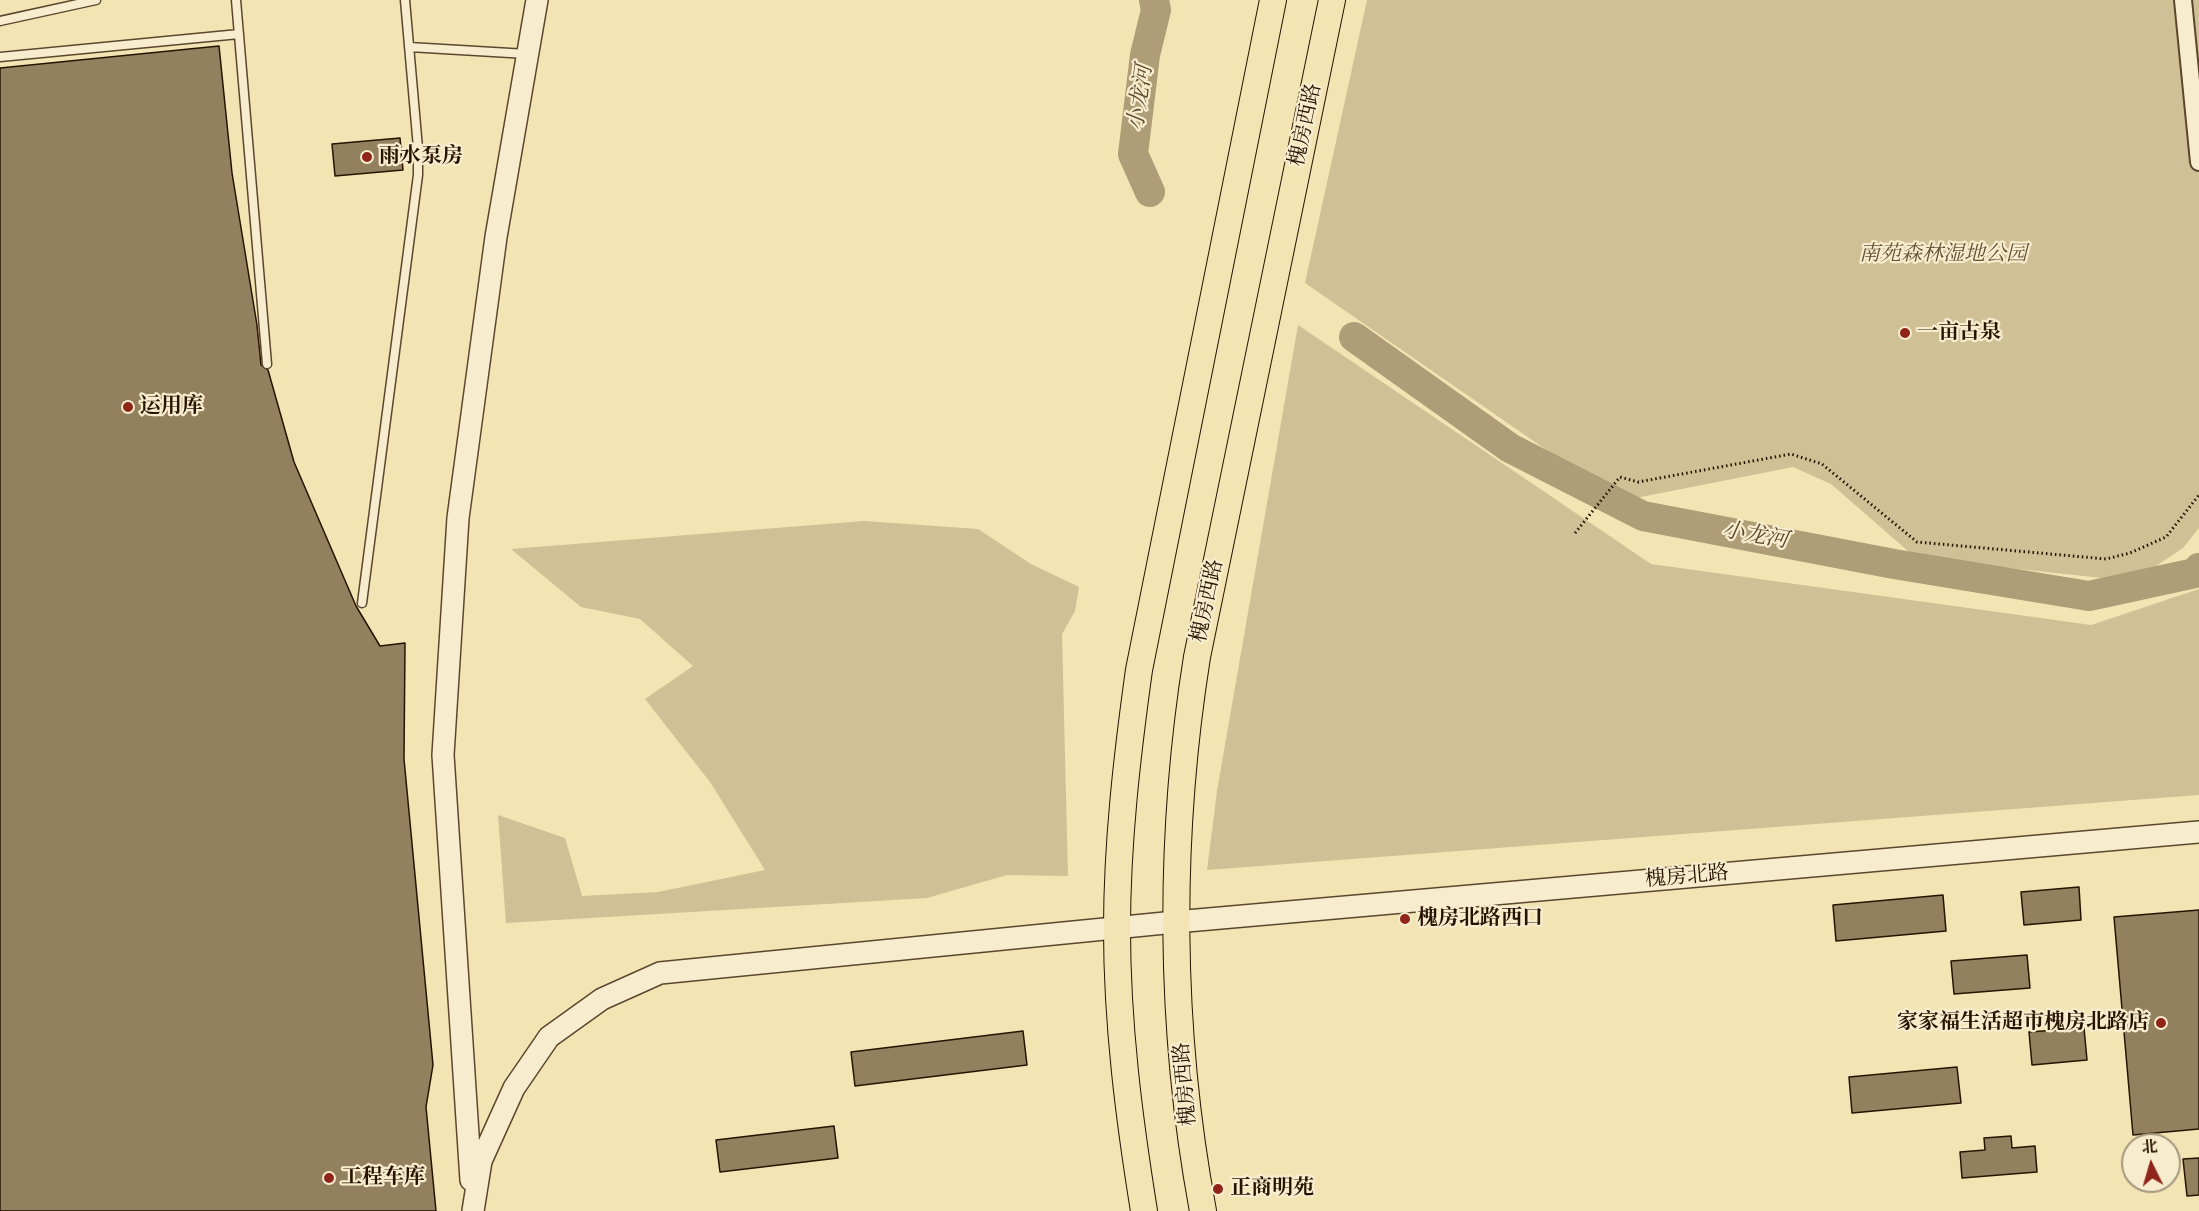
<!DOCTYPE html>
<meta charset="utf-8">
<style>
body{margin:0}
#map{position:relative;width:2199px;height:1211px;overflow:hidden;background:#f3e4b3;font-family:"IM FELL Great Primer","Noto Serif SC",serif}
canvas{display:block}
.north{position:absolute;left:2121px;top:1133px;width:60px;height:60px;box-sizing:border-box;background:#f7edce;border:2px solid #a4967c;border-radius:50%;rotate:355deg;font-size:16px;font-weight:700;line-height:24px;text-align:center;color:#281301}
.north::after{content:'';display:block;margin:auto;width:21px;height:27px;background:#8f2418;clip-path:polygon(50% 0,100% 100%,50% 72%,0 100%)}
</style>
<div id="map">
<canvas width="2199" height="1211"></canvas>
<div class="north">北</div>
</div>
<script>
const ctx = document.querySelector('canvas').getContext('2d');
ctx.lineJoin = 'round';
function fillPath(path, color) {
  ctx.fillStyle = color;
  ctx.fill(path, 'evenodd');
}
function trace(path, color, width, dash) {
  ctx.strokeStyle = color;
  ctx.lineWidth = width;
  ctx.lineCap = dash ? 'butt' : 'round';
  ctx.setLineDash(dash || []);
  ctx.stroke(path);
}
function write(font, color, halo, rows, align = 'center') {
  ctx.font = font + ' "IM FELL Great Primer","Noto Serif SC",serif';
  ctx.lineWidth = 4.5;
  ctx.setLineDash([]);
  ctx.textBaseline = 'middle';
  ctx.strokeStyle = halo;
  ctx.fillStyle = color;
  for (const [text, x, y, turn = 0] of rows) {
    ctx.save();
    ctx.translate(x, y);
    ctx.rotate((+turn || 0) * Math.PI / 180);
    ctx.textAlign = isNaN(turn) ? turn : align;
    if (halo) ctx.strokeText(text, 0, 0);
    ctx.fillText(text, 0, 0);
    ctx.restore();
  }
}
fillPath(new Path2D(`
 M 1367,0 L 2199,0 L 2199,528 L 2183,548 L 2147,572 L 2102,578 L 1916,558 L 1831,484 L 1793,467 L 1636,498 L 1590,480 L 1305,283 Z
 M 1298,325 L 1651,564 L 2091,625 L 2199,589 L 2199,795 L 1207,870 L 1217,791 Z
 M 864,521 L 978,529 L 1031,564 L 1079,587 L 1075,611 L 1062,634 L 1068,876 L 1007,875 L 927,898 L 506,923 L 498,815 L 565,838 L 582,896 L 658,892 L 765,870 L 710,782 L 645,699 L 693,666 L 640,619 L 581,607 L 511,549 Z`), '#d0c095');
trace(new Path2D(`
 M 1150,192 L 1133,154 L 1145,55 L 1156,10 L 1154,0
 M 1354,337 L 1510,448 L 1643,516 L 1894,564 L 2089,596 L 2195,573 L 2199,568`), '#ae9d76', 30);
const building = new Path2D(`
 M 219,46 L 232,173 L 257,325 L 261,365 L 268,370 L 294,462 L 356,606 L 380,646 L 405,643 L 404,759 L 433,1065 L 426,1107 L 436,1211 L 0,1211 L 0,68 Z
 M 400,138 L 403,170 L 335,176 L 332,144 Z
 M 2079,887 L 2081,920 L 2024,925 L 2021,892 Z
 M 1943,895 L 1946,931 L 1836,941 L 1833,905 Z
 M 2199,910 L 2199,1129 L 2133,1135 L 2114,917 Z
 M 2027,955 L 2030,988 L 1954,994 L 1951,961 Z
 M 2084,1028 L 2087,1060 L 2032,1065 L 2029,1032 Z
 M 1023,1031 L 1027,1065 L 855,1086 L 851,1052 Z
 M 1957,1067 L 1961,1103 L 1852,1113 L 1849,1077 Z
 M 834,1126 L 838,1158 L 720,1172 L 716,1140 Z
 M 2011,1136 L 2012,1148 L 2035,1146 L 2037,1172 L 1962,1178 L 1960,1152 L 1985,1150 L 1984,1138 Z
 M 2199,1158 L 2199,1195 L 2187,1196 L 2183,1159 Z`);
fillPath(building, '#92805e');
trace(building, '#281301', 1.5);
const service = new Path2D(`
 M 236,0 L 267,364
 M 0,21 L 96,0
 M 409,47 L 527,54
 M 0,57 L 239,34
 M 362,603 L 418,175 L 418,148 L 405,0`);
const minor = new Path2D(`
 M 2183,0 L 2199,162`);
const tertiary = new Path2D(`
 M 471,1180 L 443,755 L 458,518 L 496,237 L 537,0
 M 473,1211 L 481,1161 L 514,1088 L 549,1037 L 602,999 L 660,973 L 1175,922 L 2199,832`);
const primary = new Path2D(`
 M 1144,1211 C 1129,1118 1117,1024 1117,929 C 1117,843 1127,756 1139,670 L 1273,0
 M 1203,1211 C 1169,1029 1168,839 1197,657 L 1332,0`);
trace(service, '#5b472e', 11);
trace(minor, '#5b472e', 20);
trace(tertiary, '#5b472e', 24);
trace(primary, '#281301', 28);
trace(new Path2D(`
 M 1575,533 L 1620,477 L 1638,482 L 1791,454 L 1822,464 L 1917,542 L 2106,559 L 2130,553 L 2166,537 L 2199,495`), '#281301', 3, [1.5, 3]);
trace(service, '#f7edce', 8);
trace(minor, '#f7edce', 16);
trace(tertiary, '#f7edce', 21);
trace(primary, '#f3e4b3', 26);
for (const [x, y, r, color] of [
 [367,157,6,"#8f2418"],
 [1905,333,6,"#8f2418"],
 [128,407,6,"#8f2418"],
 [1405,919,6,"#8f2418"],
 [2161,1023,6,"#8f2418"],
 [329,1178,6,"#8f2418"],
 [1218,1189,6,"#8f2418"]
]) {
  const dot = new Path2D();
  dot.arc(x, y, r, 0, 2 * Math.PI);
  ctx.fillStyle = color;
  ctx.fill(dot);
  trace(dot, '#f7edce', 2);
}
write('21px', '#281301', '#f7edce', [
 ["槐房西路",1306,125,-78],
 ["槐房西路",1208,601,-78],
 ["槐房北路",1687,877,-5],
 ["槐房西路",1186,1084,-95]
]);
write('bold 21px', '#281301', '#f7edce', [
 ["雨水泵房",379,157],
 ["一亩古泉",1917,333],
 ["运用库",140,407],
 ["槐房北路西口",1417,919],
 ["家家福生活超市槐房北路店",2149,1023,"right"],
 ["工程车库",341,1178],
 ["正商明苑",1230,1189]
], 'left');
write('italic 21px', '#635035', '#f7edce', [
 ["南苑森林湿地公园",1943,255]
]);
write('italic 22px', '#5e4a30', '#f7edce', [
 ["小龙河",1141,98,-82],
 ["小龙河",1755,536,10]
]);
</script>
